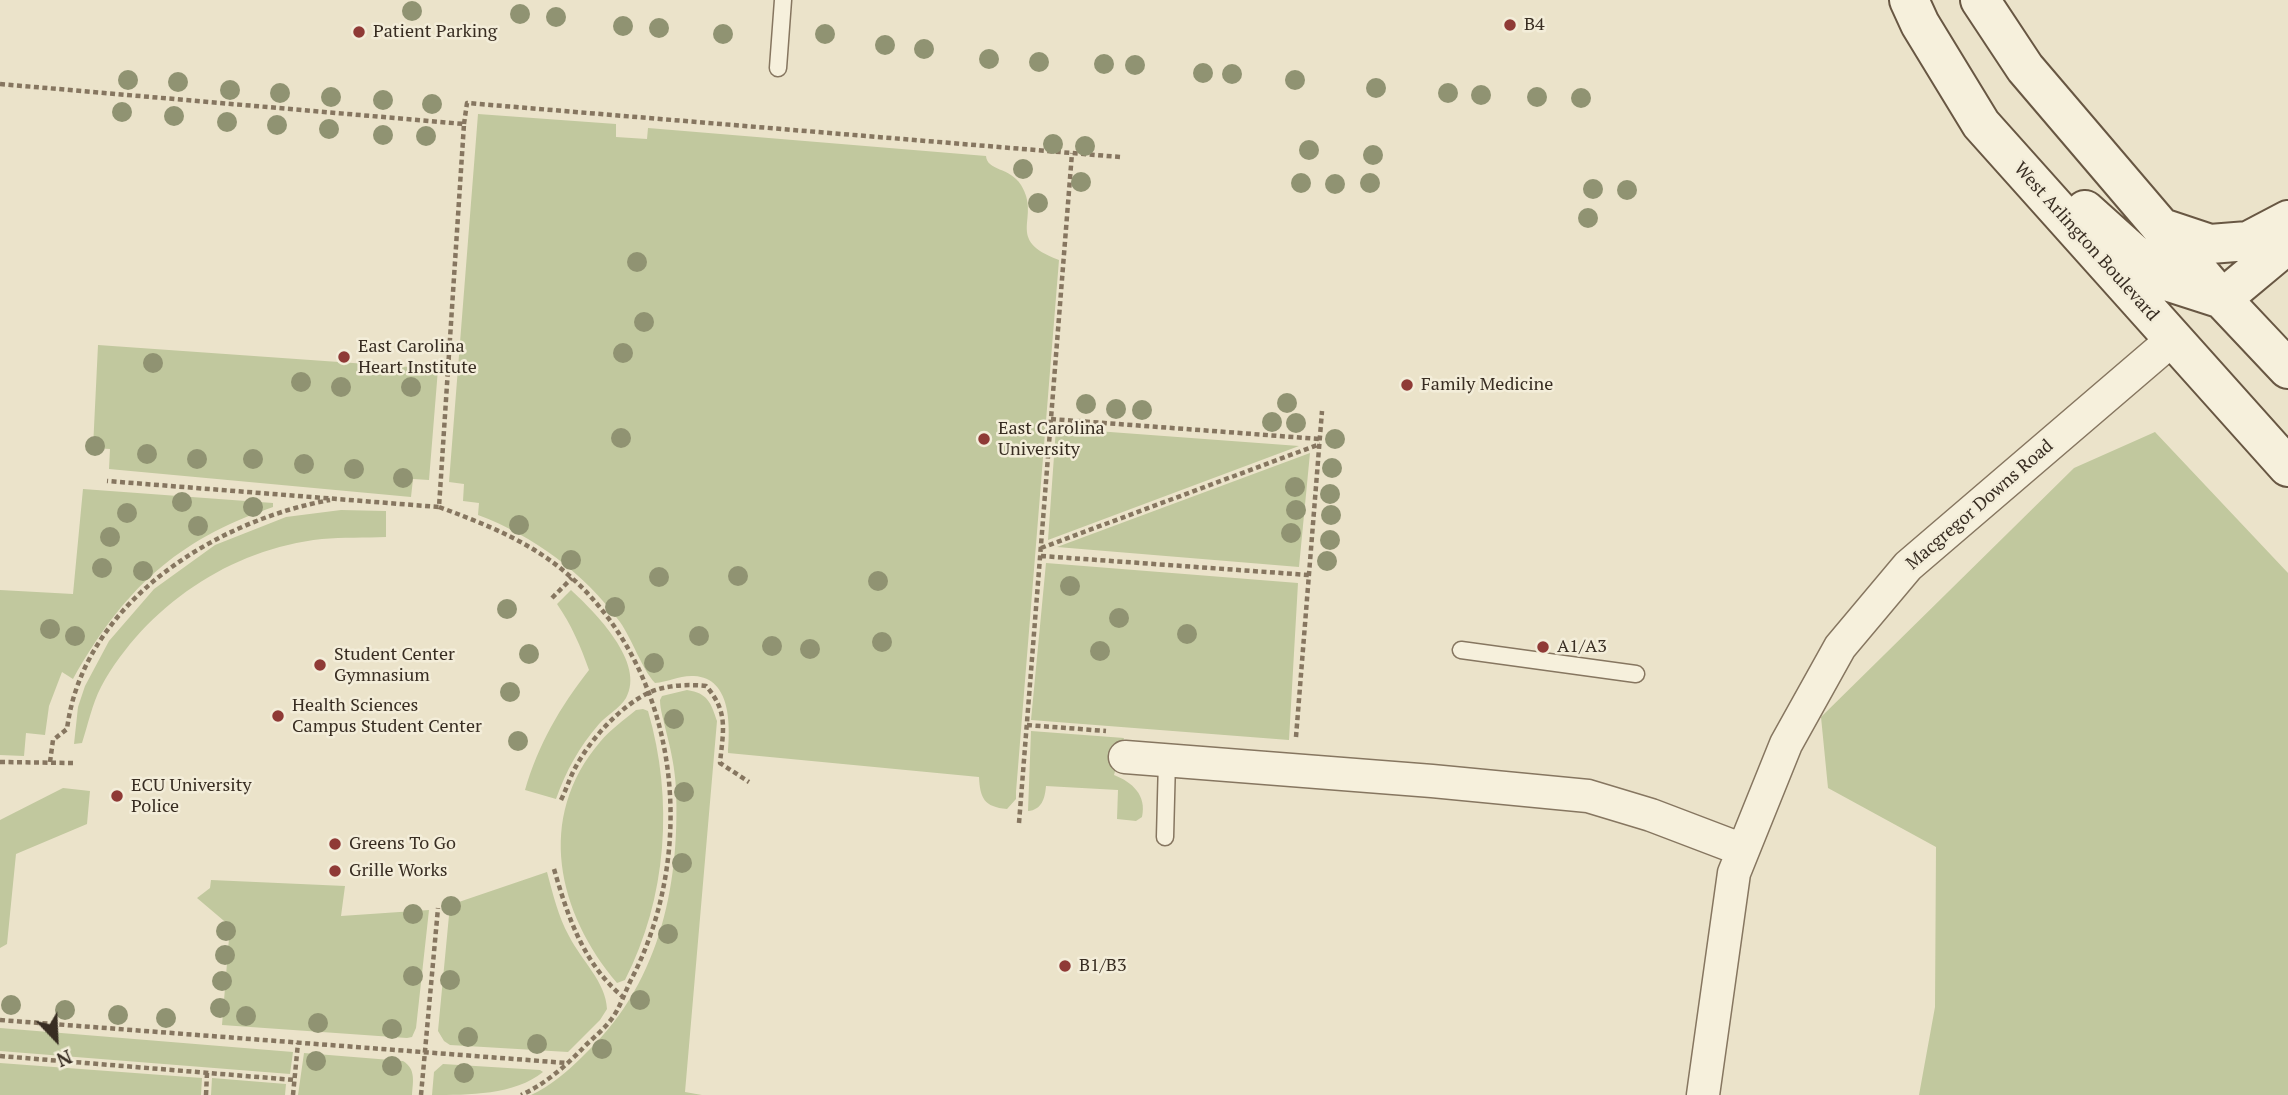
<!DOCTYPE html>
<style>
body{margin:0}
#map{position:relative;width:2288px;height:1095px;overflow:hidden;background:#ebe3ca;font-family:"PT Serif",serif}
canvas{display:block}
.north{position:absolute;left:21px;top:1004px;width:70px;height:70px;-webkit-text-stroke:5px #f3edd9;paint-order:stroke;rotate:157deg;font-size:19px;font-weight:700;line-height:28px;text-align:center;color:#382d22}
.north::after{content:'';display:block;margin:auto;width:24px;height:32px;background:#382d22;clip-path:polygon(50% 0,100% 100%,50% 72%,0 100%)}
</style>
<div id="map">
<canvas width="2288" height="1095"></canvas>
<div class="north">N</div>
</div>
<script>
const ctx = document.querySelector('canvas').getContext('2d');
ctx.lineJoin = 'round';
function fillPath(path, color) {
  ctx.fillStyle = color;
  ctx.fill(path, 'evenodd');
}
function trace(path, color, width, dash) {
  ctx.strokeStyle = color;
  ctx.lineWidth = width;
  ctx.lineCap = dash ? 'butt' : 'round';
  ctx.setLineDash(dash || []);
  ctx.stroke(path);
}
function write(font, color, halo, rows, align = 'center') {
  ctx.font = font + ' "PT Serif",serif';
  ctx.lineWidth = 5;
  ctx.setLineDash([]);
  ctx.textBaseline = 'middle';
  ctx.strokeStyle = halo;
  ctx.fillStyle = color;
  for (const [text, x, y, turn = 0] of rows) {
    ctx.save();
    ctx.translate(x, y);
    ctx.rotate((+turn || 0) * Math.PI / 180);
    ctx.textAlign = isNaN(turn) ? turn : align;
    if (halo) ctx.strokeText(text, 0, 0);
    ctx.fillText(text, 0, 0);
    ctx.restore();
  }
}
fillPath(new Path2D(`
 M 478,114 L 616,124 L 616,137 L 647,139 L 648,128 L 986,156 C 987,171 1010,167 1021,185 C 1042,219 1003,239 1059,260 L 1016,792 L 1016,799 L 1007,809 C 984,807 980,798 979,777 L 728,753 C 730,727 732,678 694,676 C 680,675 668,682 655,683 C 642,669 632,639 620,622 C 584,573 534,536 478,515 L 479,503 L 463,501 L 464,484 L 449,482 Z
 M 98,345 L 438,369 L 429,480 L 413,479 L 411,497 L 109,469 L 110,449 L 93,448 Z
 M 1056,428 L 1299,446 L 1048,540 Z
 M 2155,432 L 2288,573 L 2288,1095 L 1919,1095 L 1935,1007 L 1936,847 L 1828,788 L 1821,717 L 2074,468 Z
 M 1310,453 L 1299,567 L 1057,547 Z
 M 83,489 L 273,503 L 273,507 C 176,540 123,590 73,679 L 62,672 L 49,706 L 45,735 L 26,733 L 24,756 L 0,755 L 0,590 L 73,594 Z
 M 341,510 L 386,511 L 386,537 C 365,538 343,537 322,539 C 230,549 146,606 101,687 C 92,704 88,725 82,743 L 74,744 L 78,707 L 85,686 L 109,641 L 154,589 L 215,545 L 286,517 Z
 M 1046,563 L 1298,583 L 1289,740 L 1031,720 Z
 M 571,590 C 595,612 646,663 626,698 C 619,709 607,715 599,724 C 579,747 566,771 556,799 L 525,790 C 538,745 560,707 589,670 C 581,647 571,624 557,604 Z
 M 687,690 C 708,693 711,703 717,721 L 685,1092 L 702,1095 L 531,1095 C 550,1086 567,1072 582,1057 C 658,987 680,890 676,789 C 675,769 671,750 666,731 C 664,721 660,710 660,700 L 662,696 Z
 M 643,709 L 648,711 C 674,800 667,898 625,980 L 617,983 C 558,913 535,818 600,742 C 610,730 624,720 636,710 Z
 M 1031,731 L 1124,738 L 1114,775 C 1132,782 1147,795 1142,817 L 1136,821 L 1117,819 L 1118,790 L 1046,786 C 1045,798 1042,810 1028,811 Z
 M 63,788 L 90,791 L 87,824 L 16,854 L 7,944 L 0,948 L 0,820 Z
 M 547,872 C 553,894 558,916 569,936 C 581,960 606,982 607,1009 L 600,1020 L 568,1052 L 450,1045 L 444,1041 L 438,1031 L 450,905 Z
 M 211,880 L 345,886 L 341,916 L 429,910 L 416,1028 L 412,1037 L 407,1038 L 222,1025 L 230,926 L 197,898 L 210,888 Z
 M 0,1028 L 293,1052 L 290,1074 L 0,1051 Z
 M 304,1053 L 403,1061 C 416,1069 413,1081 412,1095 L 298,1095 Z
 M 0,1063 L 202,1078 L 201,1095 L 0,1095 Z
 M 443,1064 L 540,1070 L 543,1072 C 515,1095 468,1095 432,1095 L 434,1072 Z
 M 212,1078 L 286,1084 L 285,1095 L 211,1095 Z`), '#c1c89e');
const lane = new Path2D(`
 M 778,68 L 783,0
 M 1461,650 L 1636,674
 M 1165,837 L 1167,760`);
const street = new Path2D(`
 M 1125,757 L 1432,781 L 1588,796 L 1651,815 L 1743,850
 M 1703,1095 L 1734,873 L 1786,744 L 1840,647 L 1908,566 L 2173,339`);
const secondary = new Path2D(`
 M 1909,0 L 1920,24 L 1981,124 L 2288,467
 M 1980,0 L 2025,68 L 2222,299 L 2288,369
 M 2085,210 L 2163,280 L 2222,299 L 2288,244
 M 2162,228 L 2210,244 L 2248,241 L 2288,220`);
trace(lane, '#867660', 19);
trace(street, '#867660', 35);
trace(secondary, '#685743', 42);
trace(new Path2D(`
 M 0,84 L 464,124 L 439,507 L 107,481
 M 464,124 L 467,103 L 1120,157
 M 1051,419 L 1320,439
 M 439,507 C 510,533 562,556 609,619 C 684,721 689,867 632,978 C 625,991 620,1009 610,1021 C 603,1030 593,1038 584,1047 C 567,1065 544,1085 521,1095
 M 1041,548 L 1320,444
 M 1041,556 L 1309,575
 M 552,598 L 572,578
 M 1027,725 L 1106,731
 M 1296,737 L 1322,411
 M 0,762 L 73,763
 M 50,762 L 53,740 L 67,729 C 83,603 214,521 330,500
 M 561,800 C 566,790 569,780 574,770 C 589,741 618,708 648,693 C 666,685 687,684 706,686 C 729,712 723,731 720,763 L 749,782
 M 1019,823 L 1072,153
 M 554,869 C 568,917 583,963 623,997
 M 0,1020 L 567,1063
 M 0,1056 L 295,1080
 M 206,1095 L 207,1073
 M 293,1095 L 298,1043
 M 421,1095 L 438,908`), '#867660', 4.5, [5, 3.5]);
trace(lane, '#f6f0dc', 16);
trace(street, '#f6f0dc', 32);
trace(secondary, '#f6f0dc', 38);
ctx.fillStyle = '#909372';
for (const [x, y] of [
 [412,11],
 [520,14],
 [556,17],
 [623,26],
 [659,28],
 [723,34],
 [825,34],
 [885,45],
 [924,49],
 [989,59],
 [1039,62],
 [1104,64],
 [1135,65],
 [1203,73],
 [1232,74],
 [128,80],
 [1295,80],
 [178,82],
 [1376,88],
 [230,90],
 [280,93],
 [1448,93],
 [1481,95],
 [331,97],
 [1537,97],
 [1581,98],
 [383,100],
 [432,104],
 [122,112],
 [174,116],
 [227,122],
 [277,125],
 [329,129],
 [383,135],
 [426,136],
 [1053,144],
 [1085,146],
 [1309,150],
 [1373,155],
 [1023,169],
 [1081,182],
 [1301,183],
 [1370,183],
 [1335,184],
 [1593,189],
 [1627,190],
 [1038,203],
 [1588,218],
 [637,262],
 [644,322],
 [623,353],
 [153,363],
 [301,382],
 [341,387],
 [411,387],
 [1287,403],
 [1086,404],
 [1116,409],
 [1142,410],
 [1272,422],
 [1296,423],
 [621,438],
 [1335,439],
 [95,446],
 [147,454],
 [197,459],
 [253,459],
 [304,464],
 [1332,468],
 [354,469],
 [403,478],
 [1295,487],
 [1330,494],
 [182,502],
 [253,507],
 [1296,510],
 [127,513],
 [1331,515],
 [519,525],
 [198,526],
 [1291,533],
 [110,537],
 [1330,540],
 [571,560],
 [1327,561],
 [102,568],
 [143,571],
 [738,576],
 [659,577],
 [878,581],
 [1070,586],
 [615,607],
 [507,609],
 [1119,618],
 [50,629],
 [1187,634],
 [75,636],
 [699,636],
 [882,642],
 [772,646],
 [810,649],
 [1100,651],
 [529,654],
 [654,663],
 [510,692],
 [674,719],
 [518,741],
 [684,792],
 [682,863],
 [451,906],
 [413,914],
 [226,931],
 [668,934],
 [225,955],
 [413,976],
 [450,980],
 [222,981],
 [640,1000],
 [11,1005],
 [220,1008],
 [65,1010],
 [118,1015],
 [246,1016],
 [166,1018],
 [318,1023],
 [392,1029],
 [468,1037],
 [537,1044],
 [602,1049],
 [316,1061],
 [392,1066],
 [464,1073]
]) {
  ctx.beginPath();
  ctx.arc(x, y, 10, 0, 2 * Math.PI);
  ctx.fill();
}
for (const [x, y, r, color] of [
 [1510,25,7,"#8f3a36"],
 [359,32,7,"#8f3a36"],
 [344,357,7,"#8f3a36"],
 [1407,385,7,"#8f3a36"],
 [984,439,7,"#8f3a36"],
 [1543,647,7,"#8f3a36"],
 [320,665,7,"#8f3a36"],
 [278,716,7,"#8f3a36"],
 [117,796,7,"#8f3a36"],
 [335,844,7,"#8f3a36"],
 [335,871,7,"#8f3a36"],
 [1065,966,7,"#8f3a36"]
]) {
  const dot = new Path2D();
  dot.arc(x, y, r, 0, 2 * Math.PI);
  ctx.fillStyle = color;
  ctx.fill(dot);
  trace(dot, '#f3edd9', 2.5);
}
write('18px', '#382d22', '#f3edd9', [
 ["B4",1524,25],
 ["Patient Parking",373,32],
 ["East Carolina",358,347],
 ["Heart Institute",358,368],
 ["Family Medicine",1421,385],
 ["East Carolina",998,429],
 ["University",998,450],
 ["A1/A3",1557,647],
 ["Student Center",334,655],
 ["Gymnasium",334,676],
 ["Health Sciences",292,706],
 ["Campus Student Center",292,727],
 ["ECU University",131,786],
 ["Police",131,807],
 ["Greens To Go",349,844],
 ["Grille Works",349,871],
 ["B1/B3",1079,966]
], 'left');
write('18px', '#382d22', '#f3edd9', [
 ["West Arlington Boulevard",2086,242,48],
 ["Macgregor Downs Road",1980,505,-41]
]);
</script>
